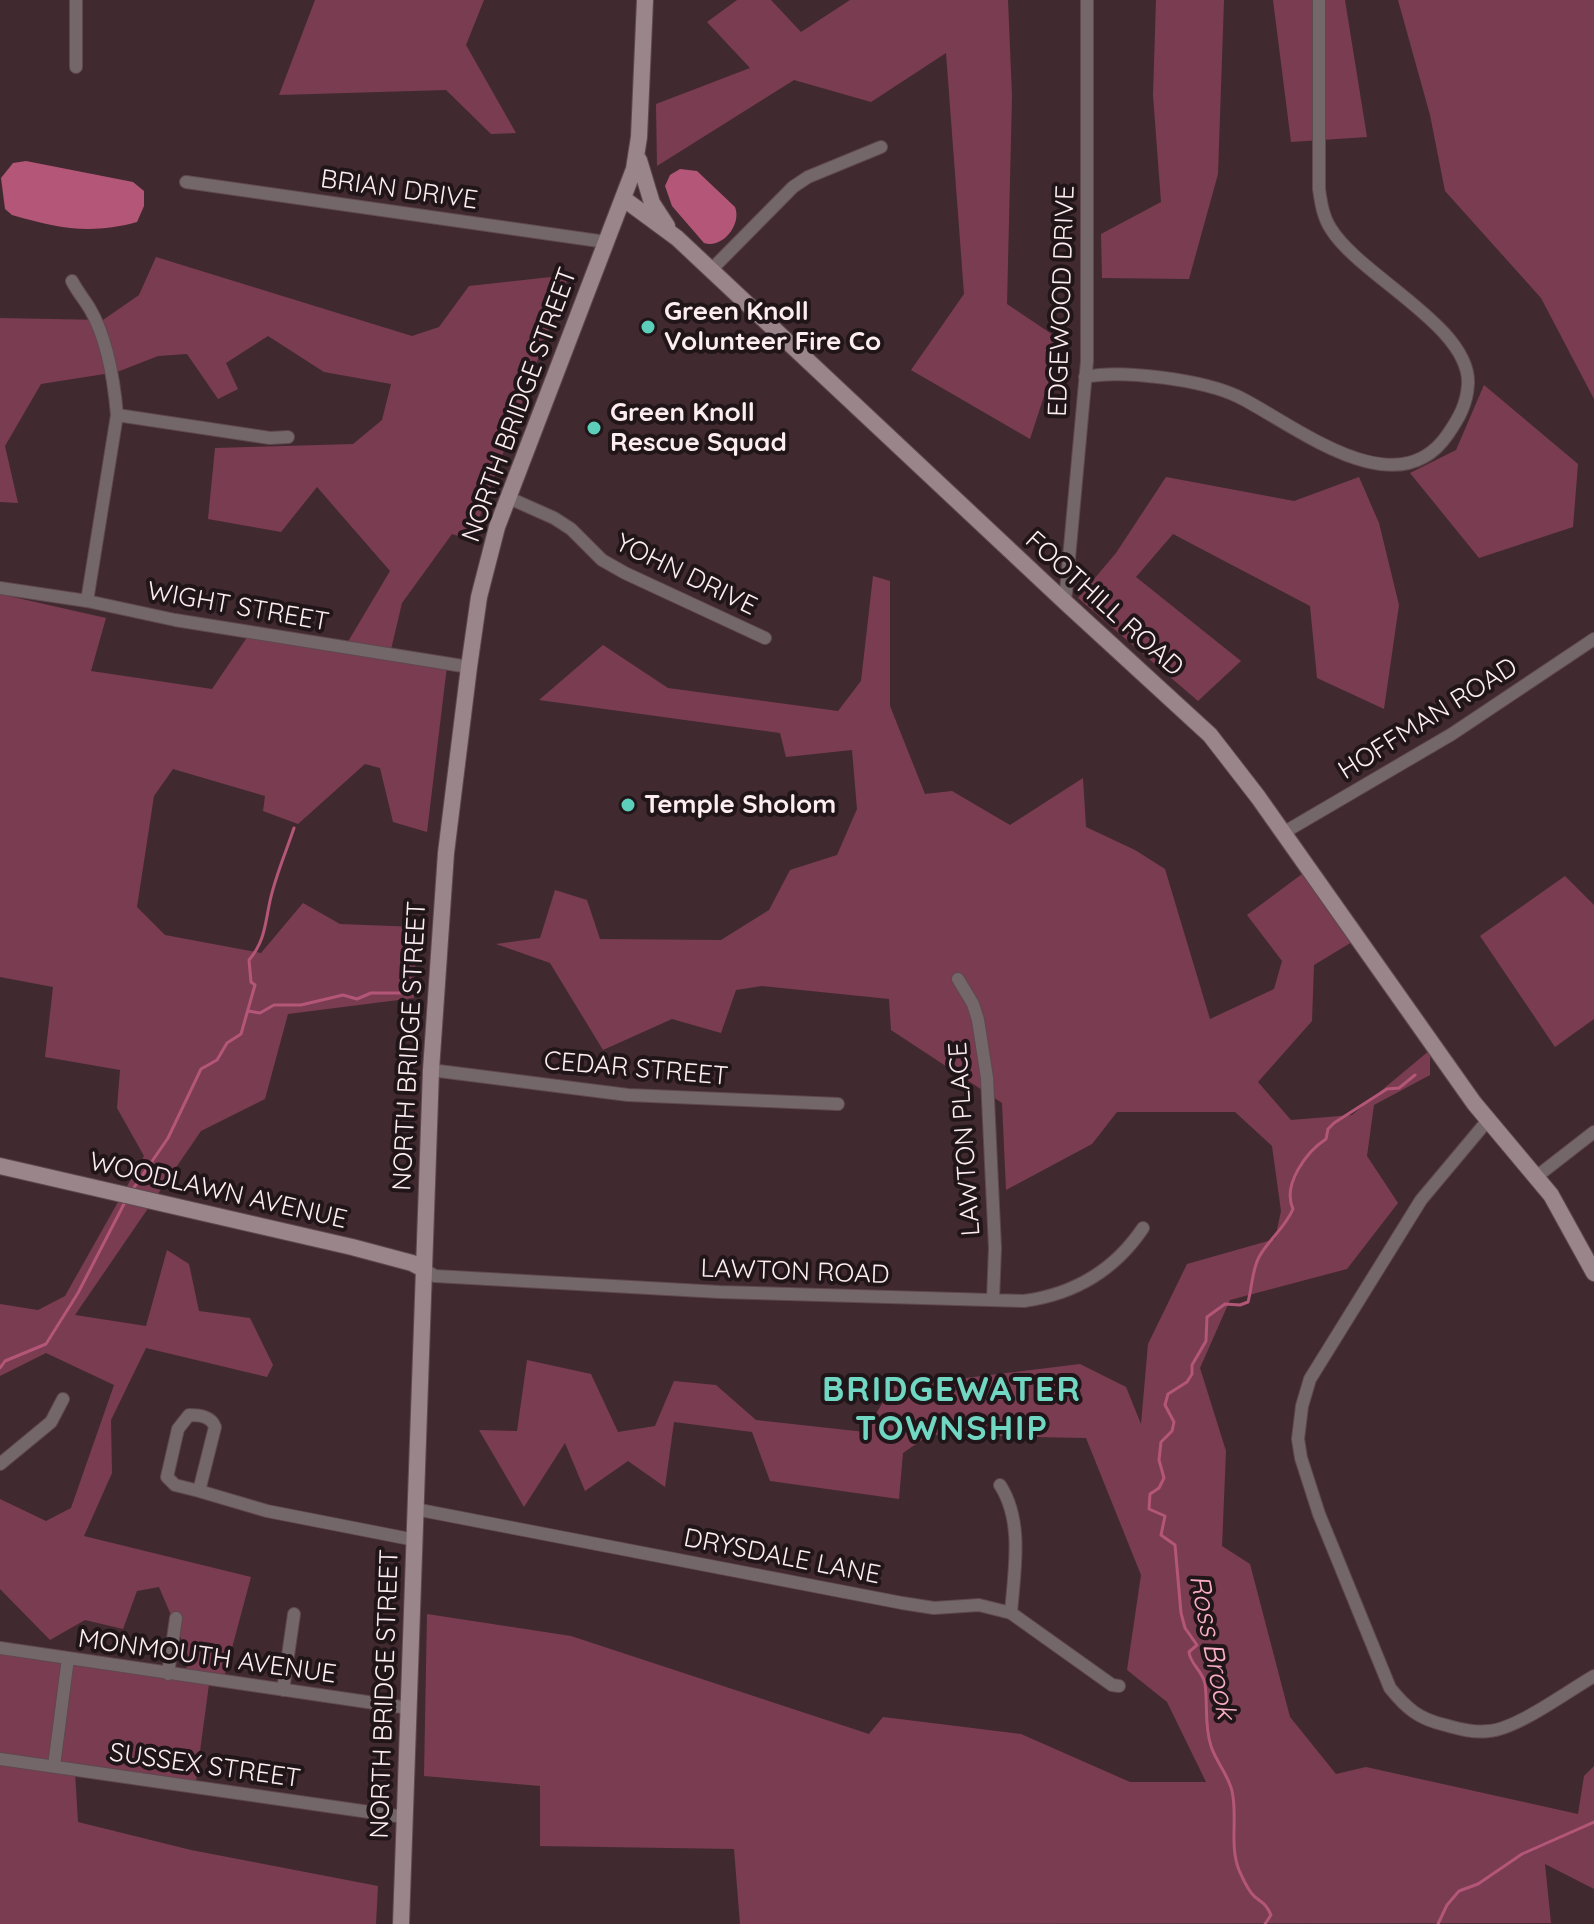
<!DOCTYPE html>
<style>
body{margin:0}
canvas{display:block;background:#412930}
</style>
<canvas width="1594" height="1924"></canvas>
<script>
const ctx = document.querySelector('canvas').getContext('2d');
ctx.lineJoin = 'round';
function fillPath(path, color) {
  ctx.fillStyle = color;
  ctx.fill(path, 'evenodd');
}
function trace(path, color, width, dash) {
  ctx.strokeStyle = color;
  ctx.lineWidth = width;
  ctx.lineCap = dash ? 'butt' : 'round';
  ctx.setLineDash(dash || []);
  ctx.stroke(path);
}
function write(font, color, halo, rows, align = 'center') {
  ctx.font = font + ' Quicksand,sans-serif';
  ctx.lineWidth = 8;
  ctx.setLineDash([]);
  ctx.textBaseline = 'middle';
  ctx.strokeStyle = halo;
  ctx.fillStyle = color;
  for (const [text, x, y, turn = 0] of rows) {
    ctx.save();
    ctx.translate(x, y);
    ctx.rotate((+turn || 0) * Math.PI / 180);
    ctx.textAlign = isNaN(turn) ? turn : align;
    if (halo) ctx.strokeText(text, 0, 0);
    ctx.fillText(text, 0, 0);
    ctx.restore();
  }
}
fillPath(new Path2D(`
 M 315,0 L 484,0 L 466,45 L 516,133 L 491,134 L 446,90 L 279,95 Z
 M 737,0 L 771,0 L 801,32 L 850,0 L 1008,0 L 1012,96 L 1007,304 L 1062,341 L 1030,439 L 911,370 L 964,294 L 946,53 L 871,102 L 794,80 L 657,166 L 656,104 L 750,68 L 707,22 Z
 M 1156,0 L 1224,0 L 1218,174 L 1189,279 L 1102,278 L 1101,234 L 1161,202 L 1153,95 Z
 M 1273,0 L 1345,0 L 1367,137 L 1291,142 Z
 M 1398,0 L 1594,0 L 1594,399 L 1541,298 L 1445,191 L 1430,115 Z
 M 156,257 L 412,336 L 439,327 L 469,286 L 569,275 L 471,540 L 452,534 L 402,603 L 389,658 L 447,666 L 427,832 L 393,822 L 380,768 L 365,764 L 298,824 L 263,811 L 265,796 L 173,769 L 154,796 L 137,907 L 165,935 L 261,953 L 303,903 L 340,924 L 417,927 L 414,998 L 288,1014 L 265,1099 L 201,1131 L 75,1315 L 146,1326 L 167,1250 L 189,1264 L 199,1311 L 250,1318 L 273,1365 L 267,1377 L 146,1348 L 111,1420 L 112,1473 L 84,1536 L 251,1577 L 222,1685 L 209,1684 L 195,1789 L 75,1772 L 78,1822 L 191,1850 L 378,1886 L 376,1924 L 0,1924 L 0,1651 L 185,1679 L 188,1655 L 159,1587 L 137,1591 L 123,1629 L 85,1620 L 50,1640 L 0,1589 L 0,1499 L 46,1521 L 71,1508 L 114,1385 L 46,1353 L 0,1376 L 0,1304 L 38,1310 L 65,1296 L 144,1156 L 117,1108 L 120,1070 L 45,1057 L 53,987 L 0,977 L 0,594 L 106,618 L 91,671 L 212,689 L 250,633 L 343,650 L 390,571 L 317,487 L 281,532 L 208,519 L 215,448 L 353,444 L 382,420 L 391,384 L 324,372 L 268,336 L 226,363 L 238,389 L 218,399 L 187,354 L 158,356 L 117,372 L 41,384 L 5,446 L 18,503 L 0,502 L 0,318 L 103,320 L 139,295 Z
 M 1484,385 L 1578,464 L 1573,527 L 1479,558 L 1410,473 L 1456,450 Z
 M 1166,477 L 1294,501 L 1359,477 L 1379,523 L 1399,605 L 1384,709 L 1317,678 L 1310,606 L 1173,534 L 1136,577 L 1241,661 L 1198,701 L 1078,598 L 1116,553 Z
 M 873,576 L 890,581 L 890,706 L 925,794 L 952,791 L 1010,825 L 1083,778 L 1086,827 L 1135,850 L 1165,869 L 1210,1019 L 1274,989 L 1282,961 L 1247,915 L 1302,874 L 1352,942 L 1314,965 L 1312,1021 L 1258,1082 L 1291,1120 L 1352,1115 L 1430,1050 L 1430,1075 L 1374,1105 L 1367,1156 L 1398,1203 L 1347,1269 L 1230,1300 L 1200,1368 L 1226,1451 L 1222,1546 L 1250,1564 L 1290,1717 L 1336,1774 L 1366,1767 L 1578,1814 L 1584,1776 L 1594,1766 L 1594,1889 L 1545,1864 L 1551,1923 L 740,1924 L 734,1849 L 540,1846 L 540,1786 L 424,1776 L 427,1614 L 571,1636 L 869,1734 L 883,1717 L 1021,1734 L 1130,1782 L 1206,1782 L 1167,1702 L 1127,1670 L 1141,1575 L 1086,1438 L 929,1435 L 903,1453 L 899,1499 L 770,1481 L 752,1432 L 674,1422 L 665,1487 L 628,1461 L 585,1491 L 565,1443 L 524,1507 L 479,1430 L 517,1431 L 527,1360 L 591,1374 L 618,1432 L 655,1426 L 674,1381 L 716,1385 L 756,1420 L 865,1432 L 892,1387 L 1080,1364 L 1126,1387 L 1141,1424 L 1148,1344 L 1187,1264 L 1275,1239 L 1281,1211 L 1272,1146 L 1235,1112 L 1117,1112 L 1092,1144 L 1006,1190 L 1002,1103 L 891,1030 L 889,999 L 762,986 L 736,990 L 721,1033 L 672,1019 L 603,1050 L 550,963 L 496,944 L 540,938 L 555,890 L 587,900 L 600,939 L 721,940 L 769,910 L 790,870 L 837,855 L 857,809 L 852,750 L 786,757 L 780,733 L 539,700 L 603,645 L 668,688 L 838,711 L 861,681 Z
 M 1565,876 L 1594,905 L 1594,1019 L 1555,1047 L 1480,936 Z`), '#7a3c51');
fillPath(new Path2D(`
 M 26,161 L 133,182 L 144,191 L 144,206 L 137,222 C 90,235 57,228 12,215 L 5,209 L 1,178 L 13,163 Z
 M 680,169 L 697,171 L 735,207 C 742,224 723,249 704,243 L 672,206 L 665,186 L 670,175 Z`), '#b35677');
trace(new Path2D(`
 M 248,1011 L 260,1013 L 274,1005 L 301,1005 L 343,995 L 357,999 L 371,993 L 411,993
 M 133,1189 L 168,1138 L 201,1069 L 217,1060 L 227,1043 L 241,1034 L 255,985 L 251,982 L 249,960 C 265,941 265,924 270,901 C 275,877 286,852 294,828
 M 0,1368 L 5,1361 L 46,1344 L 78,1293 L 125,1202
 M 1265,1924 L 1271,1915 C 1267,1905 1263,1903 1255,1897 C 1248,1891 1243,1879 1239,1870 C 1229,1845 1238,1817 1232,1791 C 1228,1774 1216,1762 1211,1746 C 1204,1725 1208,1705 1205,1684 C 1203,1671 1190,1664 1189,1652 L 1197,1645 L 1185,1628 L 1181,1613 L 1175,1545 L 1161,1535 L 1165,1516 L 1149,1509 L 1150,1494 L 1159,1488 L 1164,1478 L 1159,1460 L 1161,1442 L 1172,1431 L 1174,1422 L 1165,1405 L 1168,1394 L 1187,1382 L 1192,1374 L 1192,1365 L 1206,1341 L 1207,1317 L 1225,1304 L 1240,1305 L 1248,1302 C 1252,1288 1252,1270 1259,1257 C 1269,1239 1285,1228 1293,1209 C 1282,1185 1306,1152 1326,1139 L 1328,1129 L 1334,1123 L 1387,1089 L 1399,1088 L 1415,1075
 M 1438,1924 L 1447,1905 L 1459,1891 L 1478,1884 L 1522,1854 L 1594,1822`), '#b35677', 3);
const street = new Path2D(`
 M 76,67 L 76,0
 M 186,182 L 606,242
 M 711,270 L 793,187 L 808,177 L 881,147
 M 72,281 C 77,291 84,299 90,309 C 108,340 114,380 117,415 L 87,601
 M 1085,377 C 1122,369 1204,380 1239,397 C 1295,425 1397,510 1448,434 C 1459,418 1467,404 1468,384 C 1471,327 1360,276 1331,229 C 1323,217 1321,203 1319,189 L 1319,0
 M 117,415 L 270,438 L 288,437
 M 509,498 L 554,518 L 571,529 L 602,560 L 625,573 L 765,638
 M 0,588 L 87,601 L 175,620 L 469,667
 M 1065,602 L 1087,361 L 1087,0
 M 1283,833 L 1452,734 L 1594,639
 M 958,979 L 973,1004 L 978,1020 L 987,1078 L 995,1248 L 993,1300
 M 431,1070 L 628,1095 L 838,1104
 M 1488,1120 L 1421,1200 L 1310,1379 L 1302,1406 L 1298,1439 L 1301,1458 L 1319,1514 L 1390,1688 C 1407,1709 1419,1719 1445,1725 C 1459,1729 1474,1733 1489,1731 C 1517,1729 1568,1691 1594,1676
 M 1536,1177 L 1594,1132
 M 423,1269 L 435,1276 L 720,1292 L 1024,1301 C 1075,1294 1114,1271 1143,1228
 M 189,1415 C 199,1415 211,1416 215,1427 L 199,1491 L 175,1485 L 167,1477 L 178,1429 Z
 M 0,1464 L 51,1422 L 63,1399
 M 1000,1485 C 1024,1522 1014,1572 1011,1613
 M 199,1491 L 267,1511 L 415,1540
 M 415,1509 L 902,1603 L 934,1608 L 979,1605 L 1011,1613 L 1112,1685 L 1119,1686
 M 0,1648 L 408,1708
 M 168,1674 L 176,1618
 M 283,1690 L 294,1614
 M 0,1759 L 404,1817
 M 54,1766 L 68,1658`);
const secondary = new Path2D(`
 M 639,160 L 652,203 L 667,226
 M 624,199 L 677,238 L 1065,602 L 1210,735 L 1258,797 L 1474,1103 L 1551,1195 L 1594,1273
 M 0,1166 L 352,1247 L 412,1263 L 423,1269
 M 401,1924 L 431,1070 L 446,853 L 469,667 L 479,597 L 497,527 L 634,169 L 639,137 L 645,0`);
trace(street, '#5f484f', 14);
trace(secondary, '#5f484f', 18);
trace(street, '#74676a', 12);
trace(secondary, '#99858a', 16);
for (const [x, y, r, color] of [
 [648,327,8,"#5dceb9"],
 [594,428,8,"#5dceb9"],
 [628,805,8,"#5dceb9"]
]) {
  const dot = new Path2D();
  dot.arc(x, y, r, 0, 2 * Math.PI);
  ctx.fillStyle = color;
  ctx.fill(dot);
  trace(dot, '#201518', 3);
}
write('26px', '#fdedf1', '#201518', [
 ["BRIAN DRIVE",399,190,8],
 ["EDGEWOOD DRIVE",1062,301,-88],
 ["NORTH BRIDGE STREET",520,405,-70],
 ["YOHN DRIVE",686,575,26],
 ["FOOTHILL ROAD",1104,604,42],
 ["WIGHT STREET",238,607,10],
 ["HOFFMAN ROAD",1428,719,-32],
 ["NORTH BRIDGE STREET",410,1046,-87],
 ["CEDAR STREET",636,1069,5],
 ["LAWTON PLACE",965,1139,-94],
 ["WOODLAWN AVENUE",218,1191,13],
 ["LAWTON ROAD",795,1272,2],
 ["DRYSDALE LANE",782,1557,11],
 ["MONMOUTH AVENUE",207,1657,8],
 ["NORTH BRIDGE STREET",385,1694,-88],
 ["SUSSEX STREET",205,1766,8]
]);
write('bold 26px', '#fdedf1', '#201518', [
 ["Green Knoll",664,312],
 ["Volunteer Fire Co",664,342],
 ["Green Knoll",610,413],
 ["Rescue Squad",610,443],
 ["Temple Sholom",644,805]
], 'left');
write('italic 28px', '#faaec5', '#201518', [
 ["Ross Brook",1212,1647,79]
]);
ctx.letterSpacing = '2px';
write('bold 34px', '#71d7c3', '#201518', [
 ["BRIDGEWATER",952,1391],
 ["TOWNSHIP",952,1430]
]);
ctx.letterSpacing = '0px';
</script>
